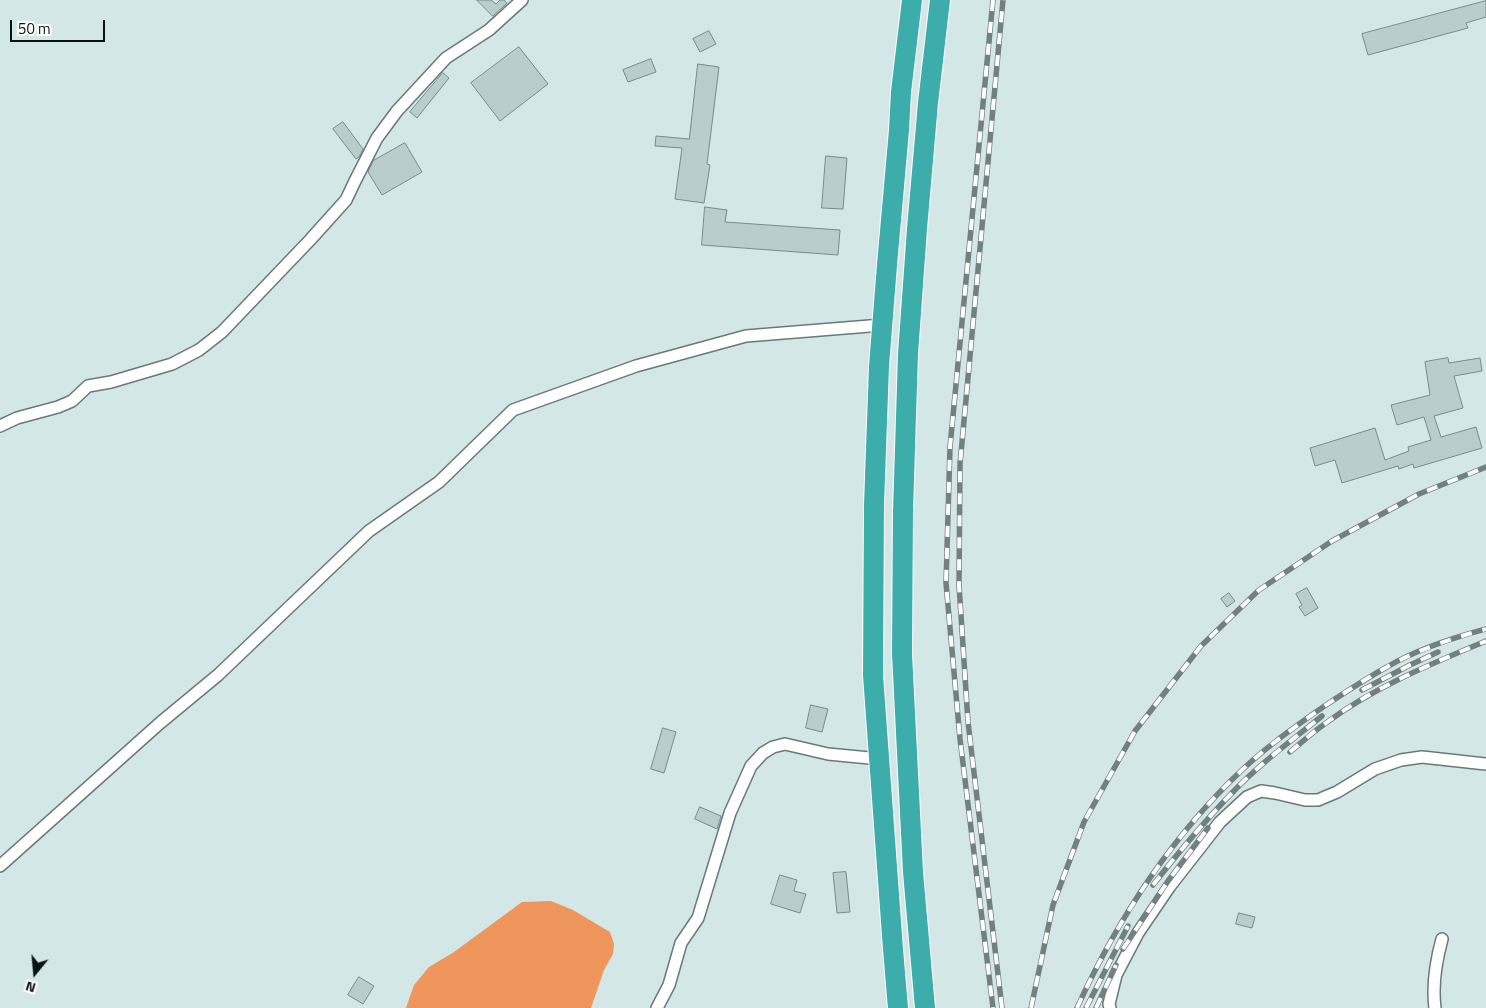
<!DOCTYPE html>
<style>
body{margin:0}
#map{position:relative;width:1486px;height:1008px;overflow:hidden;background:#d2e7e6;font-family:"Titillium Web",sans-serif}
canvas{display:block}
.north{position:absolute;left:10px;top:948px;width:50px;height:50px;-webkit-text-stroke:4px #fff;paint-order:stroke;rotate:197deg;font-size:14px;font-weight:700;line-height:20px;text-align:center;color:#0c1413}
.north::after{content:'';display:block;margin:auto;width:18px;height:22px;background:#0c1413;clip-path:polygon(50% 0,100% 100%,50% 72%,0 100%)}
.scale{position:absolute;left:10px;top:20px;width:95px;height:22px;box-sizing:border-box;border:2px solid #0c1413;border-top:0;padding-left:6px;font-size:15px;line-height:18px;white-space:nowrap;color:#0c1413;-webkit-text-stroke:4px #fff;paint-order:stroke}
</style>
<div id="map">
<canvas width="1486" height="1008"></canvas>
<div class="north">N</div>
<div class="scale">50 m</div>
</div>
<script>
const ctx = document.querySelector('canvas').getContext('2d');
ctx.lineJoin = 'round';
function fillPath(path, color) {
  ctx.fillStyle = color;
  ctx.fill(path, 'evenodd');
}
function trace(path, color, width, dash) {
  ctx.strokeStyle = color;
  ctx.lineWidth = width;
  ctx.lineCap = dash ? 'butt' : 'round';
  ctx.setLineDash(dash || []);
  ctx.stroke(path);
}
fillPath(new Path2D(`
 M 551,901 L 573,910 L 610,932 L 614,944 L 613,954 L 604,970 L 591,1008 L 406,1008 L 414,985 L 429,967 L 454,952 L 522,902 Z`), '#ee965c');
const building = new Path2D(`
 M 477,0 L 491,0 L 496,4 L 500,0 L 504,0 L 507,3 L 493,16 Z
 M 1486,1 L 1486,17 L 1466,23 L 1468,28 L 1368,55 L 1362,34 Z
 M 709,31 L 716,44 L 700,52 L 693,39 Z
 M 519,47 L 548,84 L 500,121 L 471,83 Z
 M 651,59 L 656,72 L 628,82 L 623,70 Z
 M 698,64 L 719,67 L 707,164 L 710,165 L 704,203 L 675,199 L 682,148 L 655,146 L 656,136 L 689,139 Z
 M 443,73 L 449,78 L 417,118 L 410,112 Z
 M 343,122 L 363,149 L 359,157 L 356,159 L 333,129 Z
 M 405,143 L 422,172 L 382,195 L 368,172 L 373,161 Z
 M 826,156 L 847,158 L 843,209 L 822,208 Z
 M 705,207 L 727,210 L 725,222 L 840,230 L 838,255 L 702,245 Z
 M 1448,358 L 1449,363 L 1480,358 L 1482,371 L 1454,376 L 1463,408 L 1434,416 L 1441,437 L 1476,427 L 1482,448 L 1414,468 L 1413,464 L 1399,469 L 1398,466 L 1342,483 L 1335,460 L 1315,466 L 1310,448 L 1375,428 L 1385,460 L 1409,451 L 1408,447 L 1431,440 L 1424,417 L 1397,425 L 1391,405 L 1430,395 L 1425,362 Z
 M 1307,588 L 1318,608 L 1305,616 L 1299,607 L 1302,605 L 1296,594 Z
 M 1229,593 L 1235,601 L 1227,607 L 1221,599 Z
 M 811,705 L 828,709 L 822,732 L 806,728 Z
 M 663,728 L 676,732 L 664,773 L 651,769 Z
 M 700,807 L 721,816 L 717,829 L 695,819 Z
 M 846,872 L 850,912 L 837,913 L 833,873 Z
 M 780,875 L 797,880 L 794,891 L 806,894 L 800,913 L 771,904 Z
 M 1239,913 L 1255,917 L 1252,928 L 1236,924 Z
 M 359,977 L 374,986 L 363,1004 L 348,995 Z`);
fillPath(building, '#b8cdcc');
trace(building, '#788b8a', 1);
const street = new Path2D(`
 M 0,426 L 17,418 L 58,407 L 72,401 L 88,386 L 111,382 L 172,364 L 199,350 L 222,332 L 310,240 L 346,200 L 355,181 L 377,138 L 397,111 L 446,58 L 489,30 L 522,0
 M 0,866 L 160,723 L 218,675 L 369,531 L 439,482 L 513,410 L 636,366 L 746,336 L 882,325
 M 657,1008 L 669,985 L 681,943 L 698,918 L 730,813 L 751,766 L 763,753 L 773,747 L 785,744 L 828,754 L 880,759
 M 1110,1008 L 1109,1004 L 1116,975 L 1138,933 L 1170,886 L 1220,822 L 1247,797 L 1261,791 L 1275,793 L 1305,800 L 1318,800 L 1337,792 L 1375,769 L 1401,760 L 1422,757 L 1486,764
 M 1435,1008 C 1432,985 1436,961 1442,939`);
const highway = new Path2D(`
 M 898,1008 L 893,949 L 873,675 L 874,505 L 879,366 L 887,265 L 899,130 L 901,92 L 912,0
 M 925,1008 L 913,872 L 902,653 L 903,512 L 908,354 L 917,229 L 928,103 L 940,0`);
trace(street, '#677a79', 14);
trace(highway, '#fff', 22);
trace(street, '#fff', 11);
trace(highway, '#3dadac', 20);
const rail = new Path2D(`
 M 993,0 L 950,447 L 946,583 L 960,739 L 993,1008
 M 1362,690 L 1410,665 L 1438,652
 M 1290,752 C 1302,742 1313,732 1326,723 C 1374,687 1431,664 1486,641
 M 1153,885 C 1178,853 1203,823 1231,794 C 1258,765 1291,741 1322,716
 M 1123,949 L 1168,881 L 1208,828
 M 1002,1008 L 968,722 L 959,585 L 960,464 L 1003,0
 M 1031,1008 L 1053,905 L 1084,822 L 1135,731 L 1201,646 L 1259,590 L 1332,541 L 1419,494 L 1486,467
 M 1077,1008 C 1117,920 1172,836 1242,770 C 1267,746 1295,727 1323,707 C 1344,693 1365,679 1387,667 C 1414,651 1456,637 1486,629
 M 1086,1008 L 1128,926
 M 1096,1008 L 1116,965`);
trace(rail, '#728180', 5.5);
trace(rail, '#fff', 4, [11]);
</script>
